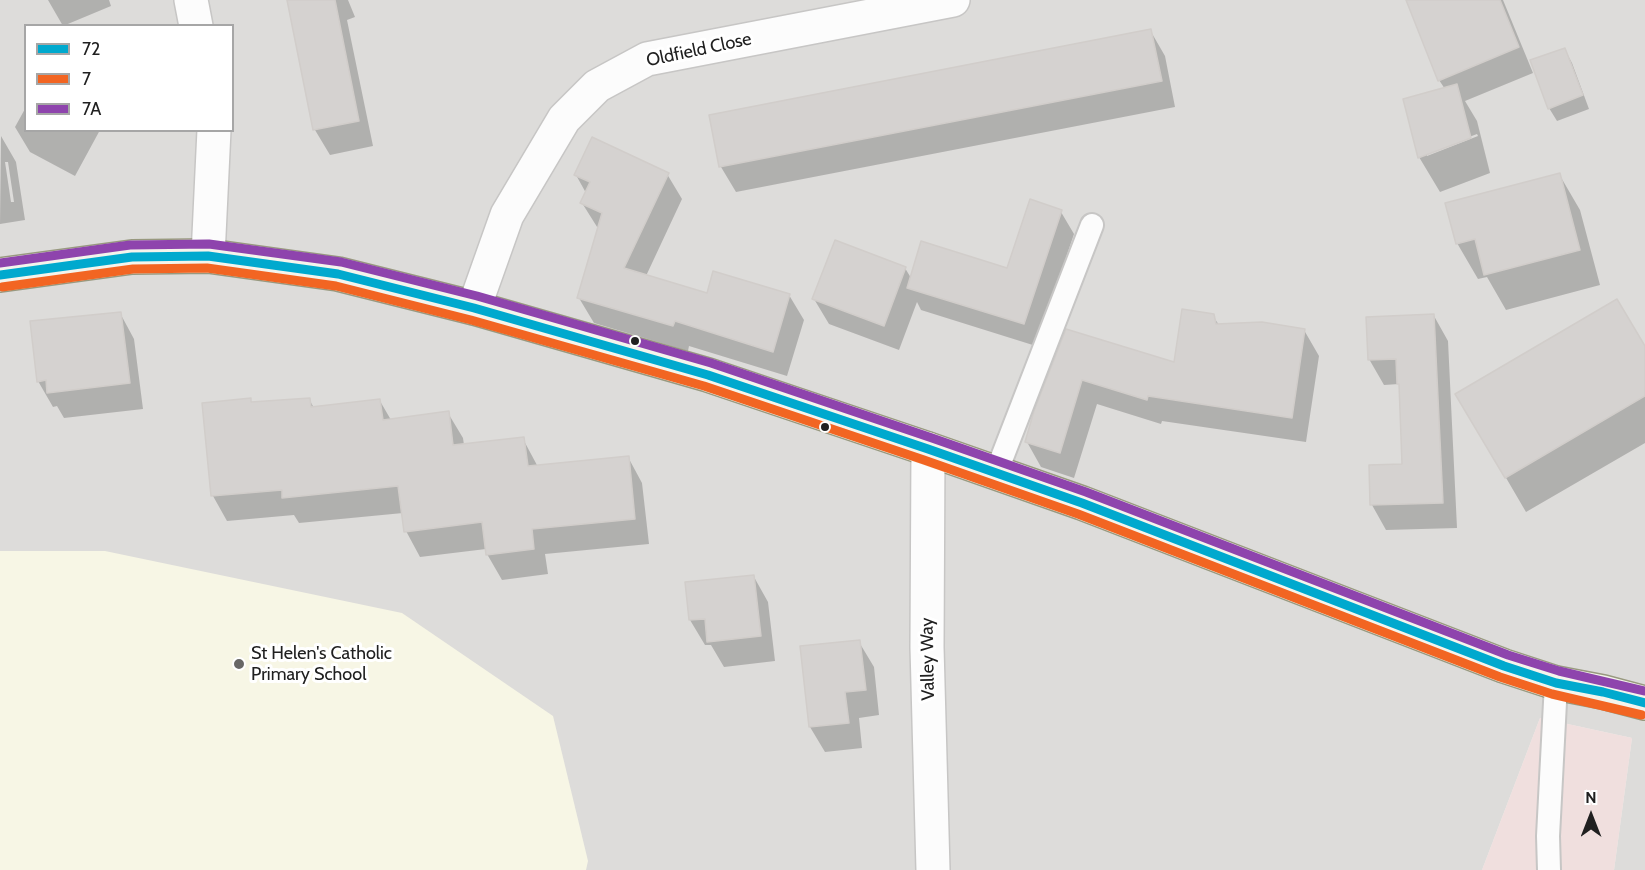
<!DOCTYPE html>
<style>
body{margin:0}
#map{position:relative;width:1645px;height:870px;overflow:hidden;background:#eeece9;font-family:Cabin,sans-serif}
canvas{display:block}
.legend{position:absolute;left:24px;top:24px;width:210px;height:108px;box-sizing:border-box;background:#fff;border:2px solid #a6a6a6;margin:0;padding:8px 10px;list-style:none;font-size:18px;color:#202020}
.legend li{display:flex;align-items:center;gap:12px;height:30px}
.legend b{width:30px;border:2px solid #a6a6a6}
.north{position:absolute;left:1561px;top:786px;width:60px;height:60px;-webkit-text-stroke:4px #fff;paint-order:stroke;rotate:0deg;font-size:16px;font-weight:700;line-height:24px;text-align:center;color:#202020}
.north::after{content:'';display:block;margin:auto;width:21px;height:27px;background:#202020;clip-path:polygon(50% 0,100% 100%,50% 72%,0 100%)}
</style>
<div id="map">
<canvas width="1645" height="870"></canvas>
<ul class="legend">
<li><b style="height:8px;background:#00a9ce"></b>72</li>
<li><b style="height:8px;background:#f26522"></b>7</li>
<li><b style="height:8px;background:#8e44ad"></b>7A</li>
</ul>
<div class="north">N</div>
</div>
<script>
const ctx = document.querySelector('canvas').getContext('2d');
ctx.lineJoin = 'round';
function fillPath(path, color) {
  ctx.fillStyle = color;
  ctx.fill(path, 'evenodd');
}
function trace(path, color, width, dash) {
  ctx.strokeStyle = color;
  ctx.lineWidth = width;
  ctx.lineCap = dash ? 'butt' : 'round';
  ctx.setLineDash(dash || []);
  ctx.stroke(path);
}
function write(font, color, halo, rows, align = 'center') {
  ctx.font = font + ' Cabin,sans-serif';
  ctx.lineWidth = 6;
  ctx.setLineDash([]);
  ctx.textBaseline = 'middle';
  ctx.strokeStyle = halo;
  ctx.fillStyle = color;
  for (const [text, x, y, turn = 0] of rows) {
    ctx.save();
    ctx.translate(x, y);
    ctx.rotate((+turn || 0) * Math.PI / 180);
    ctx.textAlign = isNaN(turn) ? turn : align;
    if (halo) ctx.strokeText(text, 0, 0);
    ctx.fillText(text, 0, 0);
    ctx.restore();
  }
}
fillPath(new Path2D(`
 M 0,0 L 1645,0 L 1645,870 L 1614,870 L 1632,738 L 1540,718 L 1482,870 L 0,870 ZM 26,26 L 232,26 L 232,130 L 26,130 Z`), '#dddcda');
fillPath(new Path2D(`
 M 1540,718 L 1632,738 L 1614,870 L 1482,870 Z`), '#f0dfde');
fillPath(new Path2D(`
 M 0,551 L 105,551 L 402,613 L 553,716 L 588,861 L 586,870 L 0,870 Z`), '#f7f6e5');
fillPath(new Path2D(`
 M 48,0 L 109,0 L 111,6 L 63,26 Z
 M 288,0 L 348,0 L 355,17 L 347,20 L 373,146 L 330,155 L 315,130 Z
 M 1416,0 L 1503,0 L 1533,73 L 1465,101 L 1477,121 L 1490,173 L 1440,192 L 1419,157 L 1445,89 L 1439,80 ZM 1477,134 L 1478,136 L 1427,156 L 1427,153 Z
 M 1150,30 L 1165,56 L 1175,107 L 736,192 L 721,167 L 711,116 Z
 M 1565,50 L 1572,63 L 1589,109 L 1557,121 L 1549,108 Z
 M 26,107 L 26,130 L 100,130 L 75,176 L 30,152 L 15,127 Z
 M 1,136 L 16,162 L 25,220 L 0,224 ZM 5,162 L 8,162 L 14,202 L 11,202 Z
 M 667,174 L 682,199 L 646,276 L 708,294 L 789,295 L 804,320 L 787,376 L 689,346 L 688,351 L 594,323 L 579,298 L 599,230 L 582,203 L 586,193 L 576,175 Z
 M 1559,174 L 1580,210 L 1600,285 L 1506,310 L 1487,277 L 1478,279 L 1457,243 Z
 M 1061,212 L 1074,234 L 1036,346 L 921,310 L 917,302 L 899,350 L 829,324 L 814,299 L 905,268 L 911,278 L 1008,269 Z
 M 120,313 L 134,339 L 143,409 L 64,418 L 57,406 L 53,407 L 38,381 Z
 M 1213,316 L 1219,325 L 1304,330 L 1319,356 L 1306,442 L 1162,421 L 1161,424 L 1097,404 L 1074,478 L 1041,467 L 1027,442 L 1067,331 L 1175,364 Z
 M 1434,316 L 1448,341 L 1457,528 L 1386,530 L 1372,505 L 1403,465 L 1399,384 L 1384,385 L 1369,359 Z
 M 1645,349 L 1645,443 L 1526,512 L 1457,394 Z
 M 309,399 L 314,408 L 380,401 L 391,420 L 448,413 L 463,438 L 464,445 L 523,439 L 538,467 L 628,457 L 642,483 L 649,544 L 545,554 L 548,574 L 502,580 L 487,554 L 486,549 L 420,557 L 406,531 L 403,513 L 299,523 L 294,515 L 227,521 L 213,496 L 250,400 L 252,404 Z
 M 754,577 L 768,602 L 775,661 L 724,667 L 711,645 L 705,645 L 690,620 Z
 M 859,642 L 874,667 L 879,715 L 859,718 L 862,748 L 825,752 L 810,727 L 802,648 Z`), '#0003');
const building = new Path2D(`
 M 287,0 L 335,0 L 359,121 L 313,130 Z
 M 1406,0 L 1500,0 L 1519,47 L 1438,81 Z
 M 1151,29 L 1162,81 L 719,167 L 709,115 Z
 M 1565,48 L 1583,95 L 1548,109 L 1530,60 Z
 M 1457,84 L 1471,138 L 1418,158 L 1403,99 Z
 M 592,137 L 669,173 L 624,268 L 707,293 L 713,271 L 790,294 L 773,352 L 675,321 L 673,326 L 577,298 L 602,213 L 580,203 L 590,182 L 574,175 Z
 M 1560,173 L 1580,250 L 1484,275 L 1475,239 L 1456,244 L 1445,203 Z
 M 1030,199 L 1062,210 L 1024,324 L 907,288 L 921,241 L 1007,268 Z
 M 835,240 L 906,267 L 884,326 L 812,299 Z
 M 1617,299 L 1645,346 L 1645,396 L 1505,478 L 1455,394 Z
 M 1182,309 L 1214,314 L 1216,324 L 1262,322 L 1305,329 L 1292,418 L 1148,396 L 1147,400 L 1082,380 L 1060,453 L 1025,442 L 1034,411 L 1066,329 L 1174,362 Z
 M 121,312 L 130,383 L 47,393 L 46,380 L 37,382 L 30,321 Z
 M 1434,314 L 1443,503 L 1370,505 L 1369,465 L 1402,464 L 1399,384 L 1397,384 L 1396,359 L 1368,360 L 1366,317 Z
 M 251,398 L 251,402 L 310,398 L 311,407 L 380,399 L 383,420 L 449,411 L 453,445 L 524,437 L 528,466 L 629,456 L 635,519 L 532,529 L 534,549 L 486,555 L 482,522 L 404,532 L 398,486 L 282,498 L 282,490 L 211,496 L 202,403 Z
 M 754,575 L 761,636 L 707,642 L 705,619 L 689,620 L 685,582 Z
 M 860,640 L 866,690 L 845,692 L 849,723 L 809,727 L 800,646 Z`);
fillPath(building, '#d5d2d0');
trace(building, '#d1cdca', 1.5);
const lane = new Path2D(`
 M 996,473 L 1092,225
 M 1549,870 L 1548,836 L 1556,683`);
const street = new Path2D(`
 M 191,0 L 196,26
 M 208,256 L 214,130
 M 474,308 L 507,215 L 564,119 L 597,86 L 647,59 L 953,0
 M 928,449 L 927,647 L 933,870`);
const secondary = new Path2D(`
 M 0,275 L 132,257 L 208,256 L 338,274 L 474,308 L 708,375 L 928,449 L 1082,503 L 1504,666 L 1556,683 L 1603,692 L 1645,703`);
trace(lane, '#c7c6c5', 26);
trace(street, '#c7c6c5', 36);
trace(secondary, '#98997f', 36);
trace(lane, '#fcfcfc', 22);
trace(street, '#fcfcfc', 33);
trace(secondary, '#f4f4ec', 33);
trace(new Path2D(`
 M 0,275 L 132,257 L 208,256 L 338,274 L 474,308 L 708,375 L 928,449 L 1082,503 L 1504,666 L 1556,683 L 1603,692 L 1645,703`), '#00a9ce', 9);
trace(new Path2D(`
 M 2,287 L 133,269 L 207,268 L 336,286 L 471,320 L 704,386 L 924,460 L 1078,514 L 1500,677 L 1552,694 L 1642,715`), '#f26522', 9);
trace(new Path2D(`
 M 0,263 L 130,245 L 209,244 L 341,262 L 477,296 L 711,363 L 932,438 L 1086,492 L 1508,655 L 1559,671 L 1645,691`), '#8e44ad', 9);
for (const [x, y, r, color] of [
 [635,341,5,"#202020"],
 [825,427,5,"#202020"],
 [239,664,6,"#686766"]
]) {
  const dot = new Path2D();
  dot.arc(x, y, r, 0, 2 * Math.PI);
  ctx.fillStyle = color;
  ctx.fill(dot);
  trace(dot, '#fff', 2);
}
write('18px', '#202020', '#fff', [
 ["Oldfield Close",699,50,-12],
 ["Valley Way",928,659,-91]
]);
write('18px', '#202020', '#fff', [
 ["St Helen's Catholic",251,654],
 ["Primary School",251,675]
], 'left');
</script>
